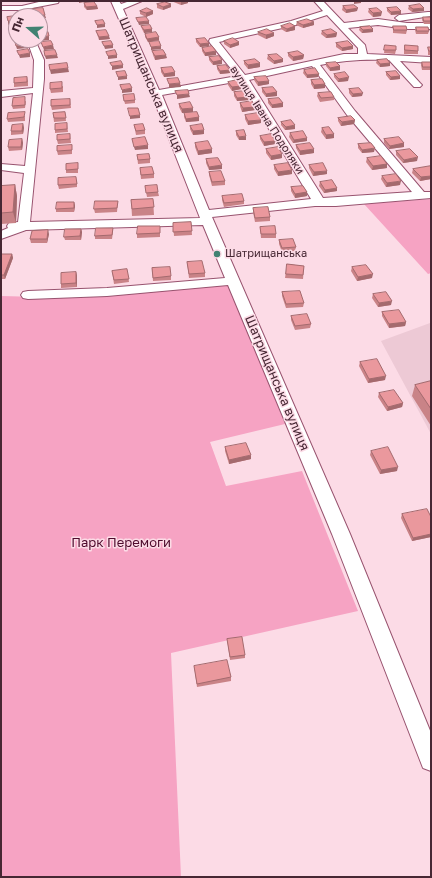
<!DOCTYPE html>
<meta charset="utf-8">
<style>
body{margin:0}
#map{position:relative;width:432px;height:878px;overflow:hidden;background:#fcdbe6;font-family:"Golos Text",sans-serif}
canvas{display:block}
.frame{position:absolute;inset:0;border:2px solid #462733;pointer-events:none}
.north{position:absolute;left:8px;top:8px;width:40px;height:40px;box-sizing:border-box;background:#fcdbe6;border:1px solid #b3939e;border-radius:50%;rotate:290deg;font-size:11px;font-weight:700;line-height:16px;text-align:center;color:#462733}
.north::after{content:'';display:block;margin:auto;width:14px;height:18px;background:#418272;clip-path:polygon(50% 0,100% 100%,50% 72%,0 100%)}
</style>
<div id="map">
<canvas width="432" height="878"></canvas>
<div class="frame"></div>
<div class="north">Пн</div>
</div>
<script>
const ctx = document.querySelector('canvas').getContext('2d');
ctx.lineJoin = 'round';
function fillPath(path, color) {
  ctx.fillStyle = color;
  ctx.fill(path, 'evenodd');
}
function trace(path, color, width, dash) {
  ctx.strokeStyle = color;
  ctx.lineWidth = width;
  ctx.lineCap = dash ? 'butt' : 'round';
  ctx.setLineDash(dash || []);
  ctx.stroke(path);
}
function write(font, color, halo, rows, align = 'center') {
  ctx.font = font + ' "Golos Text",sans-serif';
  ctx.lineWidth = 3;
  ctx.setLineDash([]);
  ctx.textBaseline = 'middle';
  ctx.strokeStyle = halo;
  ctx.fillStyle = color;
  for (const [text, x, y, turn = 0] of rows) {
    ctx.save();
    ctx.translate(x, y);
    ctx.rotate((+turn || 0) * Math.PI / 180);
    ctx.textAlign = isNaN(turn) ? turn : align;
    if (halo) ctx.strokeText(text, 0, 0);
    ctx.fillText(text, 0, 0);
    ctx.restore();
  }
}
fillPath(new Path2D(`
 M 431,321 L 431,434 L 381,341 L 430,323 Z`), '#edc9d5');
fillPath(new Path2D(`
 M 431,199 L 431,273 L 428,274 L 364,204 Z
 M 229,283 L 285,424 L 210,442 L 226,486 L 302,471 L 358,611 L 171,653 L 181,877 L 1,877 L 1,296 L 78,298 Z`), '#f6a3c3');
const minor = new Path2D(`
 M 43,1 L 59,1 L 58,3 L 22,10 L 1,10 L 1,6 L 22,6 Z
 M 111,1 L 119,1 L 121,4 L 130,1 L 142,1 L 123,9 L 159,90 L 237,76 L 210,43 L 209,41 L 210,39 L 291,21 L 323,11 L 314,1 L 323,1 L 344,23 L 378,19 L 407,23 L 431,23 L 431,29 L 407,29 L 378,25 L 348,28 L 365,45 L 367,54 L 431,57 L 431,63 L 400,61 L 420,83 L 422,85 L 420,87 L 414,87 L 389,60 C 365,59 344,60 320,65 L 355,111 L 424,192 L 431,192 L 431,198 L 336,206 L 315,206 L 212,217 L 350,534 L 431,733 L 431,771 L 423,768 L 332,534 L 228,285 L 107,296 L 28,299 L 23,298 L 21,295 L 23,292 L 28,291 L 107,288 L 225,278 L 203,225 L 26,230 L 1,239 L 1,231 L 8,228 L 7,226 L 9,223 L 18,222 L 24,173 L 1,170 L 1,164 L 25,166 L 33,93 L 1,97 L 1,91 L 33,88 L 34,60 L 27,40 L 35,40 L 44,60 L 44,79 L 30,222 L 200,218 L 151,93 ZM 327,15 L 358,48 L 358,54 L 344,54 L 245,75 L 219,42 L 296,25 ZM 312,66 L 347,115 L 412,192 L 323,198 L 249,80 ZM 240,81 L 311,199 L 209,210 L 162,95 Z
 M 428,12 L 431,12 L 431,16 L 399,21 L 395,18 L 399,15 Z`);
trace(minor, '#98536f', 2);
fillPath(minor, '#fff');
fillPath(new Path2D(`
 M 171,1 L 188,1 L 188,3 L 181,5 Z
 M 84,3 L 97,6 L 98,9 L 87,10 L 84,7 Z
 M 157,4 L 171,7 L 163,10 L 157,8 Z
 M 343,6 L 357,11 L 346,13 L 342,10 Z
 M 409,6 L 424,11 L 412,12 L 408,9 Z
 M 387,8 L 401,11 L 401,14 L 391,15 L 387,11 Z
 M 369,9 L 381,16 L 373,17 L 368,12 Z
 M 140,11 L 153,11 L 153,14 L 146,17 L 140,14 Z
 M 423,17 L 431,17 L 431,24 L 424,24 L 422,20 Z
 M 297,22 L 314,25 L 303,28 L 296,25 Z
 M 141,26 L 152,29 L 152,32 L 144,33 L 142,29 Z
 M 281,26 L 295,26 L 295,30 L 286,32 L 281,29 Z
 M 393,26 L 407,30 L 406,34 L 393,33 Z
 M 360,27 L 373,32 L 362,33 L 359,30 Z
 M 416,27 L 429,31 L 428,34 L 416,34 L 415,30 Z
 M 96,31 L 110,39 L 99,40 Z
 M 322,31 L 337,33 L 336,37 L 326,38 L 321,34 Z
 M 258,32 L 274,33 L 274,36 L 266,39 L 258,35 Z
 M 145,34 L 159,40 L 148,42 L 145,37 Z
 M 196,39 L 209,43 L 209,46 L 200,47 L 196,42 Z
 M 224,41 L 239,42 L 239,45 L 230,48 L 224,44 Z
 M 336,43 L 353,46 L 353,49 L 342,51 L 336,47 Z
 M 385,45 L 396,50 L 395,54 L 384,53 Z
 M 405,45 L 418,51 L 418,54 L 404,54 L 404,49 Z
 M 428,47 L 431,47 L 431,55 L 428,55 Z
 M 202,48 L 216,55 L 205,56 L 202,51 Z
 M 152,51 L 167,58 L 155,60 L 153,55 Z
 M 288,53 L 304,55 L 303,59 L 293,61 L 288,56 Z
 M 268,55 L 283,62 L 274,64 L 267,59 Z
 M 209,57 L 222,60 L 222,64 L 213,65 L 209,60 Z
 M 377,60 L 390,63 L 390,66 L 380,67 L 376,63 Z
 M 244,61 L 260,67 L 248,69 L 244,64 Z
 M 422,62 L 431,62 L 431,70 L 422,70 L 421,65 Z
 M 326,63 L 340,66 L 340,70 L 330,71 L 326,66 Z
 M 217,66 L 230,70 L 230,73 L 220,74 L 217,69 Z
 M 161,68 L 175,76 L 164,77 L 161,72 Z
 M 304,70 L 319,74 L 318,77 L 307,78 L 303,73 Z
 M 386,72 L 400,76 L 400,79 L 390,80 L 386,75 Z
 M 334,74 L 348,81 L 338,82 L 334,77 Z
 M 27,77 L 28,81 L 28,86 L 14,87 L 14,83 Z
 M 254,77 L 269,84 L 258,86 L 254,80 Z
 M 311,80 L 325,84 L 325,88 L 314,89 L 311,84 Z
 M 228,82 L 241,86 L 241,89 L 232,91 L 228,85 Z
 M 63,86 L 63,92 L 51,93 L 50,89 Z
 M 262,88 L 277,92 L 277,96 L 266,97 L 262,92 Z
 M 349,89 L 362,96 L 352,97 L 349,93 Z
 M 234,92 L 249,100 L 237,101 L 234,96 Z
 M 318,93 L 334,97 L 334,100 L 320,102 L 317,96 Z
 M 123,95 L 135,100 L 135,103 L 125,104 Z
 M 70,99 L 71,108 L 52,110 L 51,106 Z
 M 268,99 L 283,103 L 283,107 L 272,108 L 268,103 Z
 M 26,101 L 25,108 L 13,109 L 12,106 Z
 M 240,103 L 255,107 L 255,110 L 242,112 L 240,106 Z
 M 179,104 L 193,112 L 182,113 L 179,107 Z
 M 65,112 L 66,121 L 54,122 L 53,113 Z
 M 184,113 L 199,117 L 199,121 L 186,122 L 184,117 Z
 M 245,115 L 261,123 L 248,125 L 245,119 Z
 M 25,116 L 25,121 L 8,122 L 7,119 Z
 M 338,118 L 355,120 L 354,124 L 341,126 L 338,121 Z
 M 281,122 L 295,129 L 285,130 L 281,125 Z
 M 67,123 L 68,132 L 55,133 L 55,130 Z
 M 23,124 L 24,128 L 23,134 L 11,135 L 11,131 Z
 M 134,125 L 145,130 L 145,134 L 136,135 Z
 M 190,126 L 204,134 L 193,135 L 190,129 Z
 M 322,128 L 334,134 L 334,138 L 326,139 L 321,132 Z
 M 236,131 L 246,140 L 239,140 L 236,135 Z
 M 290,133 L 307,138 L 307,141 L 293,143 L 289,137 Z
 M 70,134 L 71,143 L 58,144 L 57,140 Z
 M 260,136 L 275,141 L 275,144 L 264,146 L 260,139 Z
 M 22,139 L 23,143 L 22,150 L 9,151 L 8,147 Z
 M 384,139 L 404,143 L 404,147 L 389,149 L 384,143 Z
 M 195,143 L 212,153 L 198,155 L 195,147 Z
 M 358,144 L 374,152 L 362,153 L 358,148 Z
 M 296,145 L 314,153 L 300,155 L 296,148 Z
 M 72,148 L 72,154 L 58,155 L 57,151 Z
 M 266,149 L 282,158 L 271,160 L 266,153 Z
 M 396,151 L 417,161 L 403,163 L 396,155 Z
 M 137,155 L 150,159 L 150,163 L 138,164 Z
 M 367,158 L 387,164 L 387,168 L 372,170 L 366,162 Z
 M 206,159 L 222,169 L 209,170 L 206,163 Z
 M 78,163 L 78,173 L 66,173 L 66,170 Z
 M 274,165 L 292,174 L 278,176 L 274,169 Z
 M 309,165 L 327,174 L 313,176 L 309,168 Z
 M 431,166 L 431,179 L 420,181 L 412,173 L 413,169 Z
 M 140,168 L 154,174 L 154,178 L 141,179 Z
 M 209,172 L 225,181 L 225,185 L 212,186 L 209,175 Z
 M 382,176 L 400,185 L 386,187 L 381,179 Z
 M 77,180 L 77,187 L 59,189 L 58,185 Z
 M 320,182 L 337,191 L 324,193 L 319,186 Z
 M 15,185 L 17,196 L 16,223 L 1,224 L 1,186 Z
 M 145,186 L 158,192 L 159,196 L 147,197 Z
 M 291,187 L 307,192 L 307,196 L 295,198 L 291,191 Z
 M 222,196 L 244,201 L 244,204 L 224,207 L 222,200 Z
 M 153,199 L 154,215 L 132,216 L 131,200 Z
 M 118,201 L 117,212 L 95,213 L 94,209 Z
 M 74,202 L 75,206 L 74,212 L 56,212 L 56,209 Z
 M 253,208 L 270,217 L 270,221 L 255,222 L 253,212 Z
 M 191,222 L 192,235 L 174,236 L 173,223 Z
 M 160,226 L 160,237 L 137,238 L 137,234 Z
 M 260,227 L 276,234 L 276,238 L 261,238 Z
 M 113,228 L 113,232 L 112,239 L 95,239 L 95,236 Z
 M 81,229 L 82,232 L 81,240 L 65,240 L 64,237 Z
 M 49,234 L 47,243 L 31,243 L 30,239 Z
 M 279,240 L 296,247 L 295,251 L 282,252 L 279,244 Z
 M 1,254 L 12,254 L 13,258 L 5,279 L 1,279 Z
 M 187,262 L 205,273 L 205,277 L 189,278 Z
 M 287,264 L 304,266 L 303,279 L 285,278 Z
 M 352,267 L 372,278 L 357,281 L 351,271 Z
 M 152,268 L 171,276 L 171,280 L 153,281 Z
 M 127,269 L 129,282 L 114,284 L 112,271 Z
 M 76,272 L 77,276 L 77,287 L 61,288 L 61,284 Z
 M 282,292 L 304,303 L 303,307 L 286,308 L 282,296 Z
 M 373,294 L 391,305 L 378,307 L 372,298 Z
 M 382,312 L 406,322 L 405,326 L 389,328 L 382,316 Z
 M 291,316 L 311,324 L 310,328 L 295,330 L 291,320 Z
 M 360,362 L 385,380 L 368,383 L 359,366 Z
 M 431,381 L 431,426 L 412,396 L 415,385 Z
 M 379,393 L 403,403 L 402,407 L 387,411 L 378,397 Z
 M 225,447 L 251,459 L 229,464 L 225,451 Z
 M 371,451 L 397,471 L 380,474 L 370,455 Z
 M 402,514 L 431,517 L 431,537 L 412,541 L 401,518 Z
 M 227,639 L 245,655 L 245,658 L 230,660 Z
 M 194,666 L 231,677 L 231,681 L 197,687 Z`), '#c98387');
fillPath(new Path2D(`
 M 79,1 L 90,1 L 79,3 Z
 M 184,1 L 188,1 L 188,3 L 181,5 L 181,2 Z
 M 354,1 L 361,1 L 361,3 L 354,4 Z
 M 171,4 L 171,7 L 163,10 L 163,7 Z
 M 97,6 L 98,9 L 87,10 L 86,7 Z
 M 358,8 L 357,11 L 346,13 L 346,10 Z
 M 424,8 L 424,11 L 412,12 L 413,9 Z
 M 153,11 L 153,14 L 146,17 L 146,13 Z
 M 401,11 L 401,14 L 391,15 L 391,12 Z
 M 382,12 L 381,16 L 373,17 L 373,13 Z
 M 45,15 L 46,18 L 40,19 L 40,16 L 35,16 Z
 M 8,21 L 16,21 L 16,24 L 8,25 Z
 M 149,21 L 149,24 L 139,25 L 138,22 Z
 M 314,22 L 314,25 L 303,28 L 303,25 Z
 M 105,24 L 105,27 L 97,28 L 97,25 Z
 M 295,26 L 295,30 L 286,32 L 287,29 Z
 M 46,28 L 47,32 L 40,32 L 40,29 Z
 M 152,29 L 152,32 L 144,33 L 144,30 Z
 M 373,29 L 373,32 L 362,33 L 363,30 Z
 M 11,30 L 16,30 L 16,33 L 12,33 Z
 M 274,33 L 274,36 L 266,39 L 266,35 Z
 M 337,33 L 336,37 L 326,38 L 327,35 Z
 M 49,36 L 49,40 L 40,41 L 40,37 Z
 M 109,36 L 110,39 L 99,40 L 99,37 Z
 M 159,37 L 159,40 L 148,42 L 147,39 Z
 M 15,38 L 16,38 L 16,40 L 25,40 L 25,41 L 16,42 Z
 M 239,42 L 239,45 L 230,48 L 230,45 Z
 M 209,43 L 209,46 L 200,47 L 200,44 Z
 M 26,45 L 27,48 L 17,49 L 16,46 Z
 M 53,45 L 54,49 L 44,50 L 43,47 Z
 M 113,45 L 113,48 L 105,49 L 104,46 Z
 M 161,46 L 161,49 L 151,50 L 151,47 Z
 M 353,46 L 353,49 L 342,51 L 342,48 Z
 M 216,51 L 216,55 L 205,56 L 205,53 Z
 M 30,53 L 30,57 L 20,58 L 19,55 Z
 M 57,55 L 58,58 L 46,59 L 45,56 Z
 M 117,55 L 117,58 L 108,59 L 108,56 Z
 M 166,55 L 167,58 L 155,60 L 155,56 Z
 M 304,55 L 303,59 L 293,61 L 293,57 Z
 M 283,59 L 283,62 L 274,64 L 274,61 Z
 M 222,60 L 222,64 L 213,65 L 213,62 Z
 M 260,63 L 260,67 L 248,69 L 248,65 Z
 M 390,63 L 390,66 L 380,67 L 380,64 Z
 M 123,65 L 123,68 L 112,70 L 112,66 Z
 M 340,66 L 340,70 L 330,71 L 330,68 Z
 M 68,68 L 69,72 L 51,74 L 50,70 Z
 M 230,70 L 230,73 L 220,74 L 220,71 Z
 M 175,72 L 175,76 L 164,77 L 164,74 Z
 M 319,74 L 318,77 L 307,78 L 307,75 Z
 M 127,76 L 127,79 L 118,80 L 118,77 Z
 M 400,76 L 400,79 L 390,80 L 391,77 Z
 M 349,77 L 348,81 L 338,82 L 339,79 Z
 M 269,81 L 269,84 L 258,86 L 258,82 Z
 M 180,83 L 181,87 L 169,88 L 169,84 Z
 M 325,84 L 325,88 L 314,89 L 314,85 Z
 M 241,86 L 241,89 L 232,91 L 232,87 Z
 M 132,88 L 132,92 L 122,93 L 122,90 Z
 M 277,92 L 277,96 L 266,97 L 266,94 Z
 M 363,93 L 362,96 L 352,97 L 353,94 Z
 M 189,94 L 190,97 L 177,99 L 177,95 Z
 M 249,97 L 249,100 L 237,101 L 237,98 Z
 M 283,103 L 283,107 L 272,108 L 272,105 Z
 M 255,107 L 255,110 L 242,112 L 243,108 Z
 M 193,108 L 193,112 L 182,113 L 182,109 Z
 M 140,115 L 140,118 L 130,119 L 130,116 Z
 M 199,117 L 199,121 L 186,122 L 186,119 Z
 M 261,120 L 261,123 L 248,125 L 248,121 Z
 M 355,120 L 354,124 L 341,126 L 342,122 Z
 M 23,124 L 24,128 L 23,134 L 22,131 Z
 M 295,125 L 295,129 L 285,130 L 286,127 Z
 M 204,130 L 204,134 L 193,135 L 193,131 Z
 M 334,134 L 334,138 L 326,139 L 326,135 Z
 M 246,136 L 246,140 L 239,140 L 239,137 Z
 M 307,138 L 307,141 L 293,143 L 294,140 Z
 M 22,139 L 23,143 L 22,150 L 21,147 Z
 M 275,141 L 275,144 L 264,146 L 264,142 Z
 M 404,143 L 404,147 L 389,149 L 390,146 Z
 M 148,145 L 148,149 L 135,150 L 134,147 Z
 M 375,148 L 374,152 L 362,153 L 362,150 Z
 M 212,149 L 212,153 L 198,155 L 198,151 Z
 M 314,149 L 314,153 L 300,155 L 300,151 Z
 M 282,154 L 282,158 L 271,160 L 271,156 Z
 M 418,157 L 417,161 L 403,163 L 404,160 Z
 M 387,164 L 387,168 L 372,170 L 373,166 Z
 M 222,165 L 222,169 L 209,170 L 209,167 Z
 M 292,170 L 292,174 L 278,176 L 278,172 Z
 M 327,171 L 327,174 L 313,176 L 314,172 Z
 M 431,176 L 431,179 L 420,181 L 421,177 Z
 M 401,181 L 400,185 L 386,187 L 387,183 Z
 M 15,185 L 17,196 L 16,223 L 13,212 Z
 M 337,188 L 337,191 L 324,193 L 325,190 Z
 M 307,192 L 307,196 L 295,198 L 295,194 Z
 M 74,202 L 75,206 L 74,212 Z
 M 81,229 L 82,232 L 81,240 L 80,236 Z
 M 48,230 L 49,234 L 47,243 L 47,239 Z
 M 12,254 L 13,258 L 5,279 L 4,275 Z
 M 76,272 L 77,276 L 77,287 L 76,283 Z
 M 373,274 L 372,278 L 357,281 L 358,277 Z
 M 392,301 L 391,305 L 378,307 L 379,303 Z
 M 406,322 L 405,326 L 389,328 L 389,324 Z
 M 386,376 L 385,380 L 368,383 L 369,379 Z
 M 403,403 L 402,407 L 387,411 L 388,407 Z
 M 251,455 L 251,459 L 229,464 L 229,460 Z
 M 398,467 L 397,471 L 380,474 L 381,470 Z
 M 431,534 L 431,537 L 412,541 L 413,538 Z`), '#a46a6e');
const building = new Path2D(`
 M 94,2 L 97,6 L 86,7 L 84,3 Z
 M 165,2 L 171,4 L 163,7 L 157,4 Z
 M 420,4 L 424,8 L 413,9 L 409,6 Z
 M 354,5 L 358,8 L 346,10 L 343,6 Z
 M 397,7 L 401,11 L 391,12 L 387,8 Z
 M 43,8 L 45,15 L 34,16 L 32,9 Z
 M 147,8 L 153,11 L 146,13 L 140,11 Z
 M 377,8 L 382,12 L 373,13 L 369,9 Z
 M 16,16 L 16,21 L 8,21 L 7,17 Z
 M 146,17 L 149,21 L 138,22 L 136,18 Z
 M 423,17 L 431,17 L 431,21 L 424,21 Z
 M 307,19 L 314,22 L 303,25 L 297,22 Z
 M 103,20 L 105,24 L 97,25 L 95,21 Z
 M 290,23 L 295,26 L 287,29 L 281,26 Z
 M 40,24 L 45,24 L 46,28 L 40,29 Z
 M 16,25 L 16,30 L 11,30 L 11,26 Z
 M 150,25 L 152,29 L 144,30 L 141,26 Z
 M 370,26 L 373,29 L 363,30 L 360,27 Z
 M 393,26 L 406,26 L 407,30 L 394,30 Z
 M 416,27 L 428,27 L 429,31 L 417,31 Z
 M 267,29 L 274,33 L 266,35 L 258,32 Z
 M 331,29 L 337,33 L 327,35 L 322,31 Z
 M 106,30 L 109,36 L 99,37 L 96,31 Z
 M 48,32 L 49,36 L 40,37 L 40,33 Z
 M 156,32 L 159,37 L 147,39 L 145,34 Z
 M 205,38 L 209,43 L 200,44 L 196,39 Z
 M 233,38 L 239,42 L 230,45 L 224,41 Z
 M 25,41 L 26,45 L 16,46 L 15,42 Z
 M 51,41 L 53,45 L 43,47 L 41,42 Z
 M 111,41 L 113,45 L 104,46 L 102,42 Z
 M 159,41 L 161,46 L 151,47 L 149,42 Z
 M 348,41 L 353,46 L 342,48 L 336,43 Z
 M 385,45 L 396,46 L 396,50 L 384,50 Z
 M 405,45 L 418,46 L 418,51 L 405,50 Z
 M 212,46 L 216,51 L 205,53 L 202,48 Z
 M 428,47 L 431,47 L 431,51 L 429,51 Z
 M 28,49 L 30,53 L 19,55 L 17,51 Z
 M 55,50 L 57,55 L 45,56 L 44,51 Z
 M 115,50 L 117,55 L 108,56 L 106,52 Z
 M 163,50 L 166,55 L 155,56 L 152,51 Z
 M 298,51 L 304,55 L 293,57 L 288,53 Z
 M 277,54 L 283,59 L 274,61 L 268,55 Z
 M 219,56 L 222,60 L 213,62 L 209,57 Z
 M 255,59 L 260,63 L 248,65 L 244,61 Z
 M 387,59 L 390,63 L 380,64 L 377,60 Z
 M 121,61 L 123,65 L 112,66 L 110,63 Z
 M 336,62 L 340,66 L 330,68 L 326,63 Z
 M 422,62 L 431,62 L 431,67 L 423,67 Z
 M 67,63 L 68,68 L 50,70 L 49,65 Z
 M 226,65 L 230,70 L 220,71 L 217,66 Z
 M 172,67 L 175,72 L 164,74 L 161,68 Z
 M 315,68 L 319,74 L 307,75 L 304,70 Z
 M 125,71 L 127,76 L 118,77 L 116,72 Z
 M 396,71 L 400,76 L 391,77 L 386,72 Z
 M 345,72 L 349,77 L 339,79 L 334,74 Z
 M 266,76 L 269,81 L 258,82 L 254,77 Z
 M 27,77 L 27,82 L 14,83 L 14,78 Z
 M 178,78 L 180,83 L 169,84 L 167,79 Z
 M 322,79 L 325,84 L 314,85 L 311,80 Z
 M 237,80 L 241,86 L 232,87 L 228,82 Z
 M 62,82 L 62,88 L 50,89 L 50,83 Z
 M 130,84 L 132,88 L 122,90 L 120,85 Z
 M 273,87 L 277,92 L 266,94 L 262,88 Z
 M 359,88 L 363,93 L 353,94 L 349,89 Z
 M 188,90 L 189,94 L 177,95 L 175,91 Z
 M 246,91 L 249,97 L 237,98 L 234,92 Z
 M 331,92 L 334,97 L 321,98 L 318,93 Z
 M 134,94 L 135,100 L 124,101 L 123,95 Z
 M 25,97 L 25,105 L 12,106 L 13,98 Z
 M 279,98 L 283,103 L 272,105 L 268,99 Z
 M 70,99 L 70,105 L 51,106 L 51,100 Z
 M 252,101 L 255,107 L 243,108 L 240,103 Z
 M 190,102 L 193,108 L 182,109 L 179,104 Z
 M 128,108 L 138,108 L 140,115 L 130,116 Z
 M 25,112 L 24,117 L 7,119 L 8,113 Z
 M 65,112 L 66,118 L 54,118 L 53,113 Z
 M 197,112 L 199,117 L 186,119 L 184,113 Z
 M 258,113 L 261,120 L 248,121 L 245,115 Z
 M 351,116 L 355,120 L 342,122 L 338,118 Z
 M 291,120 L 295,125 L 286,127 L 281,122 Z
 M 67,123 L 67,129 L 55,130 L 55,124 Z
 M 23,124 L 22,131 L 11,131 L 12,125 Z
 M 143,124 L 145,130 L 136,131 L 134,125 Z
 M 202,124 L 204,130 L 193,131 L 190,126 Z
 M 329,127 L 334,134 L 326,135 L 322,128 Z
 M 244,130 L 246,136 L 239,137 L 236,131 Z
 M 303,131 L 307,138 L 294,140 L 290,133 Z
 M 70,134 L 70,139 L 57,140 L 57,135 Z
 M 271,134 L 275,141 L 264,142 L 260,136 Z
 M 145,137 L 148,145 L 134,147 L 132,139 Z
 M 399,137 L 404,143 L 390,146 L 384,139 Z
 M 22,139 L 21,147 L 8,147 L 9,140 Z
 M 208,141 L 212,149 L 198,151 L 195,143 Z
 M 310,143 L 314,149 L 300,151 L 296,145 Z
 M 371,143 L 375,148 L 362,150 L 358,144 Z
 M 72,145 L 72,150 L 57,151 L 57,146 Z
 M 278,147 L 282,154 L 271,156 L 266,149 Z
 M 410,149 L 418,157 L 404,160 L 396,151 Z
 M 149,154 L 150,159 L 138,160 L 137,155 Z
 M 381,156 L 387,164 L 373,166 L 367,158 Z
 M 218,158 L 222,165 L 209,167 L 206,159 Z
 M 78,163 L 78,169 L 66,170 L 66,164 Z
 M 288,163 L 292,170 L 278,172 L 274,165 Z
 M 323,163 L 327,171 L 314,172 L 309,165 Z
 M 431,166 L 431,176 L 421,177 L 413,169 Z
 M 152,167 L 154,174 L 141,175 L 140,168 Z
 M 221,171 L 225,181 L 212,182 L 209,172 Z
 M 396,174 L 401,181 L 387,183 L 382,176 Z
 M 76,177 L 77,184 L 58,185 L 58,178 Z
 M 332,180 L 337,188 L 325,190 L 320,182 Z
 M 15,185 L 13,212 L 1,213 L 1,186 Z
 M 157,185 L 158,192 L 146,193 L 145,186 Z
 M 303,186 L 307,192 L 295,194 L 291,187 Z
 M 242,194 L 244,201 L 224,203 L 222,196 Z
 M 153,199 L 154,207 L 132,209 L 131,200 Z
 M 95,201 L 118,201 L 117,208 L 94,209 Z
 M 57,202 L 74,202 L 74,208 L 56,209 Z
 M 268,207 L 270,217 L 255,218 L 253,208 Z
 M 191,222 L 192,231 L 173,232 L 173,223 Z
 M 138,226 L 160,226 L 160,233 L 137,234 Z
 M 275,226 L 276,234 L 261,234 L 260,227 Z
 M 96,228 L 113,228 L 112,235 L 95,236 Z
 M 65,229 L 81,229 L 80,236 L 64,237 Z
 M 48,230 L 47,239 L 30,239 L 32,231 Z
 M 293,239 L 296,247 L 282,248 L 279,240 Z
 M 1,254 L 12,254 L 4,275 L 1,275 Z
 M 202,261 L 205,273 L 189,274 L 187,262 Z
 M 287,264 L 304,266 L 303,275 L 286,274 Z
 M 366,265 L 373,274 L 358,277 L 352,267 Z
 M 170,267 L 171,276 L 153,278 L 152,268 Z
 M 127,269 L 129,279 L 114,280 L 112,271 Z
 M 76,272 L 76,283 L 61,284 L 61,273 Z
 M 300,291 L 304,303 L 286,304 L 282,292 Z
 M 386,292 L 392,301 L 379,303 L 373,294 Z
 M 399,310 L 406,322 L 389,324 L 382,312 Z
 M 307,314 L 311,324 L 295,326 L 291,316 Z
 M 377,359 L 386,376 L 369,379 L 360,362 Z
 M 431,381 L 431,409 L 415,385 Z
 M 394,390 L 403,403 L 388,407 L 379,393 Z
 M 246,443 L 251,455 L 229,460 L 225,447 Z
 M 388,447 L 398,467 L 381,470 L 371,451 Z
 M 427,509 L 431,517 L 431,534 L 413,538 L 402,514 Z
 M 242,637 L 245,655 L 230,657 L 227,639 Z
 M 227,660 L 231,677 L 197,684 L 194,666 Z`);
fillPath(building, '#ea989d');
trace(building, '#a46a6e', 1);
for (const [x, y, r, color] of [
 [217,254,4,"#418272"]
]) {
  const dot = new Path2D();
  dot.arc(x, y, r, 0, 2 * Math.PI);
  ctx.fillStyle = color;
  ctx.fill(dot);
  trace(dot, '#fcdbe6', 1.5);
}
write('11px', '#462733', '#fcdbe6', [
 ["вулиця Івана Подоляки",267,120,57]
]);
write('11px', '#462733', '#fcdbe6', [
 ["Шатрищанська",225,254]
], 'left');
write('13px', '#462733', '#fcdbe6', [
 ["Шатрищанська вулиця",151,85,67],
 ["Шатрищанська вулиця",277,383,67]
]);
write('13px', '#4f0b2d', '#fcdbe6', [
 ["Парк Перемоги",121,543]
]);
</script>
